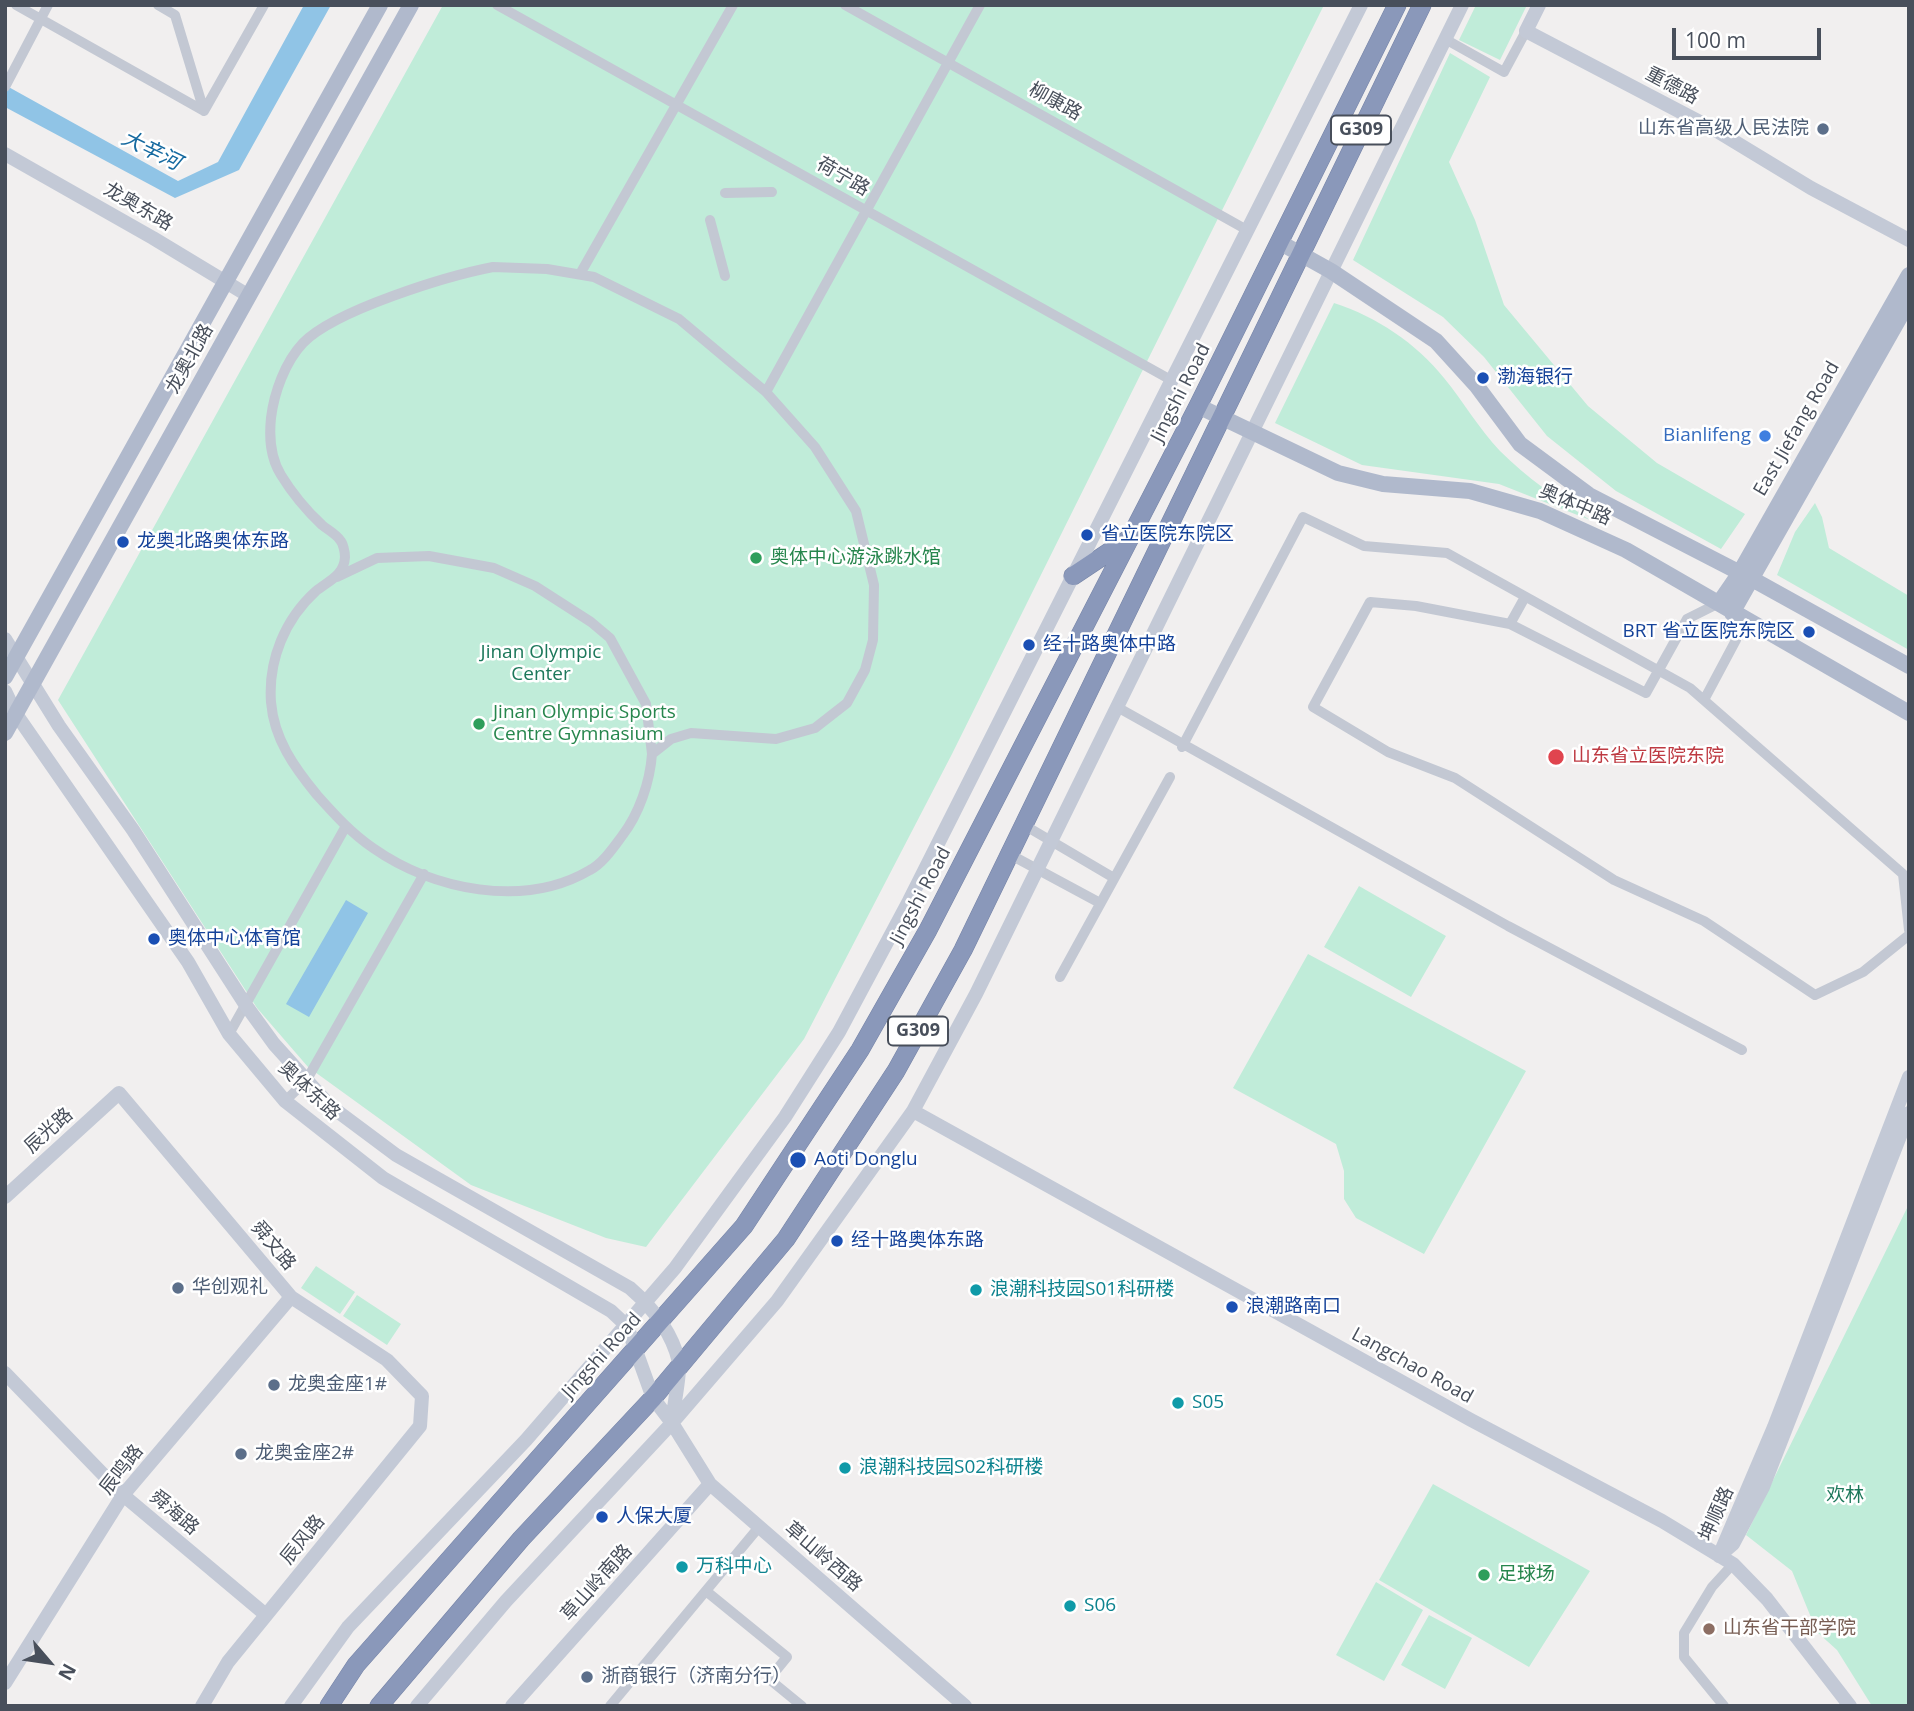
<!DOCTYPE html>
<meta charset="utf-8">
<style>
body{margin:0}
#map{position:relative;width:1914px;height:1711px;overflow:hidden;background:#f1efef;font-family:"Open Sans",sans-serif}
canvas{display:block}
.frame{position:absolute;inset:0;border:7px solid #484f5b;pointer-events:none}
.north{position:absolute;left:14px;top:1627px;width:70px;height:70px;-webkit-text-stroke:5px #fff;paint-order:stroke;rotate:119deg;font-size:19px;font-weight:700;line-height:28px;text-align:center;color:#484f5b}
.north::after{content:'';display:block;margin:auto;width:24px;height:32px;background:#484f5b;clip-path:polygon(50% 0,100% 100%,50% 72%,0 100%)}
.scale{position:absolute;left:1672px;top:28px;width:149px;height:32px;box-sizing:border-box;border:4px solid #484f5b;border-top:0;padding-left:9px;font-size:21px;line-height:24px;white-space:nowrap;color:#484f5b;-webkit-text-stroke:5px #fff;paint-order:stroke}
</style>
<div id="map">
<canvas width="1914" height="1711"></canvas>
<div class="frame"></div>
<div class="north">N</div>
<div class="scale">100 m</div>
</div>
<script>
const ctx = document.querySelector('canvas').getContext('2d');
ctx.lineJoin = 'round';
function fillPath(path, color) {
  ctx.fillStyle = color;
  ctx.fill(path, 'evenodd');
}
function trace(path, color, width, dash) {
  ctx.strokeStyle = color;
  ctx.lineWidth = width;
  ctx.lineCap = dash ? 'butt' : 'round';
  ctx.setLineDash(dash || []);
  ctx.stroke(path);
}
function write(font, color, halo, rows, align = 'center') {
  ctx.font = font + ' "Open Sans","Noto Sans SC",sans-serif';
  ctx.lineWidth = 5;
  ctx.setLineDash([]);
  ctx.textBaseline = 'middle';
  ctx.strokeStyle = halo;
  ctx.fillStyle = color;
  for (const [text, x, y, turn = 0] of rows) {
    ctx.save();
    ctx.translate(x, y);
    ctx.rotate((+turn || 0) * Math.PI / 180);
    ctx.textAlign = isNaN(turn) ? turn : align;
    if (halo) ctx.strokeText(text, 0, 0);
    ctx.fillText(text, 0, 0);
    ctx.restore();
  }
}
fillPath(new Path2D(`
 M 443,5 L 1324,5 L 952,754 L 804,1039 L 646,1247 L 606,1238 L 471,1185 L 308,1067 L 257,1008 L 58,700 Z
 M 1476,5 L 1527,5 L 1500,60 L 1459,40 Z
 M 1450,53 L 1490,77 L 1449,162 L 1475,220 L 1504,305 L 1588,406 L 1657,463 L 1745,514 L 1721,549 L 1616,491 L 1547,436 L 1484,357 L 1443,317 L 1353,260 Z
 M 1334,303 C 1377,317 1416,343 1444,378 C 1463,401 1479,429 1500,451 C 1527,478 1558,499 1590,520 L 1499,484 L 1362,465 L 1275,423 Z
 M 1815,503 L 1822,517 L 1829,548 L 1909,596 L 1909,650 L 1777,575 L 1795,532 Z
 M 1359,886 L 1446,936 L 1411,997 L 1324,947 Z
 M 1308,954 L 1526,1071 L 1424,1254 L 1356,1218 L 1344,1199 L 1344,1171 L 1336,1144 L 1233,1088 Z
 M 1909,1204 L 1909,1706 L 1872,1706 L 1837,1650 L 1817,1632 L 1792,1571 L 1746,1535 Z
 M 316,1266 L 355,1292 L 340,1314 L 301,1288 Z
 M 357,1295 L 401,1324 L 387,1345 L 343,1316 Z
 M 1433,1484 L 1590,1571 L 1529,1667 L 1379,1580 Z
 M 1376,1582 L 1423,1610 L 1384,1681 L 1336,1655 Z
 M 1429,1615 L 1472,1638 L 1445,1689 L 1401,1665 Z`), '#c0ecd9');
fillPath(new Path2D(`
 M 304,5 L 331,5 L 239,170 L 175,198 L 5,107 L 5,85 L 178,181 L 218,162 Z
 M 346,900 L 368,913 L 309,1017 L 286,1004 Z`), '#90c4e6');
const highway = new Path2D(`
 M 1073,576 L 1127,540
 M 329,1706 L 356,1665 L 744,1226 L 860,1050 L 928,930 L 1198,406 L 1397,5
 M 379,1706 L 521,1539 L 653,1398 L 786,1239 L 896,1071 L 963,950 L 1422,5`);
trace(highway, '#7583a6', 19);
trace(new Path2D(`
 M 16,5 L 204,111 L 264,5
 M 158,5 L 175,15 L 204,111
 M 497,5 L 1171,380
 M 845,5 L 1247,230
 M 1445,39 L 1504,72 L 1526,31
 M 5,87 L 48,5
 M 725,193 L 772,192
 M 710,220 L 725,276
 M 493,267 L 547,269 L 594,277 L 679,319 L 766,392 L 815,447 L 856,511 L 874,585 L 873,640 L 865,670 L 847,703 L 815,728 L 776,739 L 691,733 L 671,739 L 652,754 C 650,782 639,814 622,836 C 613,848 603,863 590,870 C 524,909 433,890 373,848 C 351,833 334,814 317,795 C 294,767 274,739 271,702 C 268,660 285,619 316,591 C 328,581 344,576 345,557 C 345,552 343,543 340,540 C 336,534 328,530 322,525 C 306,510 292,493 281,475 C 270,457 269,438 271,418 C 274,393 285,362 303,343 C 335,310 447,276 493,267 Z
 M 580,274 L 733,5
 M 766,392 L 980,5
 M 337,577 L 377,558 L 429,556 L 494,568 L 535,586 L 591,622 L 610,638 L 646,704 L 652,754
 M 1719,603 L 1687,619 L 1646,693 L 1510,624 L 1416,606 L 1370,602 L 1313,707 L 1388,752 L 1455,778 L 1614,880 L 1704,921 L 1815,995 L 1863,972 L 1909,935
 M 1510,624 L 1525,597
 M 1704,700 L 1736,640 L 1732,613
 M 1117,707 L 1508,926 L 1742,1050
 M 1182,747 L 1303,517 L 1364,546 L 1447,553 L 1690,688 L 1903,874 L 1909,930
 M 1024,825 L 1114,878
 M 1009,854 L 1100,903
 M 1060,977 L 1170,777
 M 229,1034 L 346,826
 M 285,1101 L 306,1081 L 424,874
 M 706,1591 L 787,1657 L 769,1679 L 802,1706
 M 610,1706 L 759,1527
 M 1724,1706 L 1684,1657 L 1684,1633 L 1712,1587 L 1733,1564`), '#c3c8d3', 10);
trace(new Path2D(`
 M 1539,5 L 1526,31 L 1717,131 L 1811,188 L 1909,240
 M 5,154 L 153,238 L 249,296
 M 5,639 L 59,726 L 133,830 L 245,1004 L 274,1044 L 329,1105 L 396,1155 L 630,1288 C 653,1308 672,1332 679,1362 C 681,1372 673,1409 672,1423
 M 5,691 L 16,714 L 188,962 L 229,1034 L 285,1101 L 383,1178 L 611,1311 L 627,1326 L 653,1398 L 672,1423 L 710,1484 L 965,1706
 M 1909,1077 L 1774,1427 L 1719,1556 L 1733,1544 L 1763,1487 L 1909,1113
 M 913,1111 L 1471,1420 L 1662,1521 L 1733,1564 L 1767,1599 L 1850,1706
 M 5,1197 L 119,1093 L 291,1297 L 387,1360 L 422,1396 L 420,1426 L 228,1662 L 202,1706
 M 5,1373 L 123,1495 L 266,1615
 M 5,1683 L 123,1495 L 291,1297
 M 291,1706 L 348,1627 L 526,1440 L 675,1268 L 785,1117 L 839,1032 L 909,901 L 1361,5
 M 417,1706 L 506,1601 L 672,1423 L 777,1301 L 913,1111 L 976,994 L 1462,5
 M 512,1706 L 710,1484`), '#c3c9d6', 14);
trace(new Path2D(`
 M 1279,242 L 1331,271 L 1436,341 L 1476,385 L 1520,444 L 1589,495 L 1752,579 L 1909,666
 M 1198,406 L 1338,473 L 1383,484 L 1470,491 L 1540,511 L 1626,550 L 1909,713
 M 1719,603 L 1739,574 L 1909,275
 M 1732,613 L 1909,301
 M 5,677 L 380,5
 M 5,733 L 411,5`), '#b0b9cc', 16);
trace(highway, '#8a98ba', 18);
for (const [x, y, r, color] of [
 [1823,129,7,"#5c6f8a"],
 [1483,378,7,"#1a4fb4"],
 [1765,436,7,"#3f7fe0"],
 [1087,535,7,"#1a4fb4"],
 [123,542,7,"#1a4fb4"],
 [756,558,7,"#2e9e5b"],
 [1809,632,7,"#1a4fb4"],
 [1029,645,7,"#1a4fb4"],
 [479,724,7,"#2e9e5b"],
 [1556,757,9,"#e0444e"],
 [154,939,7,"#1a4fb4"],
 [798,1160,9,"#1a4fb4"],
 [837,1241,7,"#1a4fb4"],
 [178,1288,7,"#5c6f8a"],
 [976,1290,7,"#0f9aa8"],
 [1232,1307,7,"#1a4fb4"],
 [274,1385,7,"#5c6f8a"],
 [1178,1403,7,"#0f9aa8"],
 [241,1454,7,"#5c6f8a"],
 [845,1468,7,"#0f9aa8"],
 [602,1517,7,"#1a4fb4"],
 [682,1567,7,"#0f9aa8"],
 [1484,1575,7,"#2e9e5b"],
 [1070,1606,7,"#0f9aa8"],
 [1709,1629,7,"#8d6e63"],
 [587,1677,7,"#5c6f8a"]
]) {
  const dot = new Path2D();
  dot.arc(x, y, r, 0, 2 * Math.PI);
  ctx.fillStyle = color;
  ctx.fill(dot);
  trace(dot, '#fff', 2.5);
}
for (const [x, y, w] of [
 [1361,130,60],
 [918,1031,60]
]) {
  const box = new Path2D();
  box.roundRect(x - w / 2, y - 14.5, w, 29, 5);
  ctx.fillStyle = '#fff';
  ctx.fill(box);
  trace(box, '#484f5b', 2);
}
write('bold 18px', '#484f5b', null, [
 ["G309",1361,130],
 ["G309",918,1031]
]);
write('19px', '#484f5b', '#fff', [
 ["重德路",1672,86,28],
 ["柳康路",1055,102,29],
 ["荷宁路",843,177,30],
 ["龙奥东路",138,207,30],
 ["龙奥北路",190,359,-61],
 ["Jingshi Road",1181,393,-63],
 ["East Jiefang Road",1797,429,-60],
 ["奥体中路",1575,505,23],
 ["Jingshi Road",921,896,-62],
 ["奥体东路",309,1091,43],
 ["辰光路",49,1131,-42],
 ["舜文路",273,1246,50],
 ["Jingshi Road",602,1356,-48],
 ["Langchao Road",1412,1366,29],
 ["辰鸣路",122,1470,-52],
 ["舜海路",174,1513,40],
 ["坤顺路",1717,1514,-66],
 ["辰风路",303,1540,-51],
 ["草山岭西路",823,1557,41],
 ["草山岭南路",597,1583,-48]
]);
write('19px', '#4e5e75', '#fff', [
 ["山东省高级人民法院",1809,129,"right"],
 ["华创观礼",192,1288],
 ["龙奥金座1#",288,1385],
 ["龙奥金座2#",255,1454],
 ["浙商银行（济南分行）",601,1677]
], 'left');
write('19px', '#164399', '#fff', [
 ["渤海银行",1497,378],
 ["省立医院东院区",1101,535],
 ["龙奥北路奥体东路",137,542],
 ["BRT 省立医院东院区",1795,632,"right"],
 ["经十路奥体中路",1043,645],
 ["奥体中心体育馆",168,939],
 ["Aoti Donglu",814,1160],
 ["经十路奥体东路",851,1241],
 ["浪潮路南口",1246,1307],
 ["人保大厦",616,1517]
], 'left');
write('19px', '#366cbe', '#fff', [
 ["Bianlifeng",1751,436]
], 'right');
write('19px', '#27864d', '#fff', [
 ["奥体中心游泳跳水馆",770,558],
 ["Jinan Olympic Sports",493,713],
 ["Centre Gymnasium",493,735],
 ["足球场",1498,1575]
], 'left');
write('19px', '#1d785b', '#fff', [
 ["Jinan Olympic",541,653],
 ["Center",541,675],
 ["欢林",1845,1496]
]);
write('19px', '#be3a42', '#fff', [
 ["山东省立医院东院",1572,757]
], 'left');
write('19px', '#0d838f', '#fff', [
 ["浪潮科技园S01科研楼",990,1290],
 ["S05",1192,1403],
 ["浪潮科技园S02科研楼",859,1468],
 ["万科中心",696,1567],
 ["S06",1084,1606]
], 'left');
write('19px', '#785e54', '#fff', [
 ["山东省干部学院",1723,1629]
], 'left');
write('italic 21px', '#166aa0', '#fff', [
 ["大辛河",151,151,26]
]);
</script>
